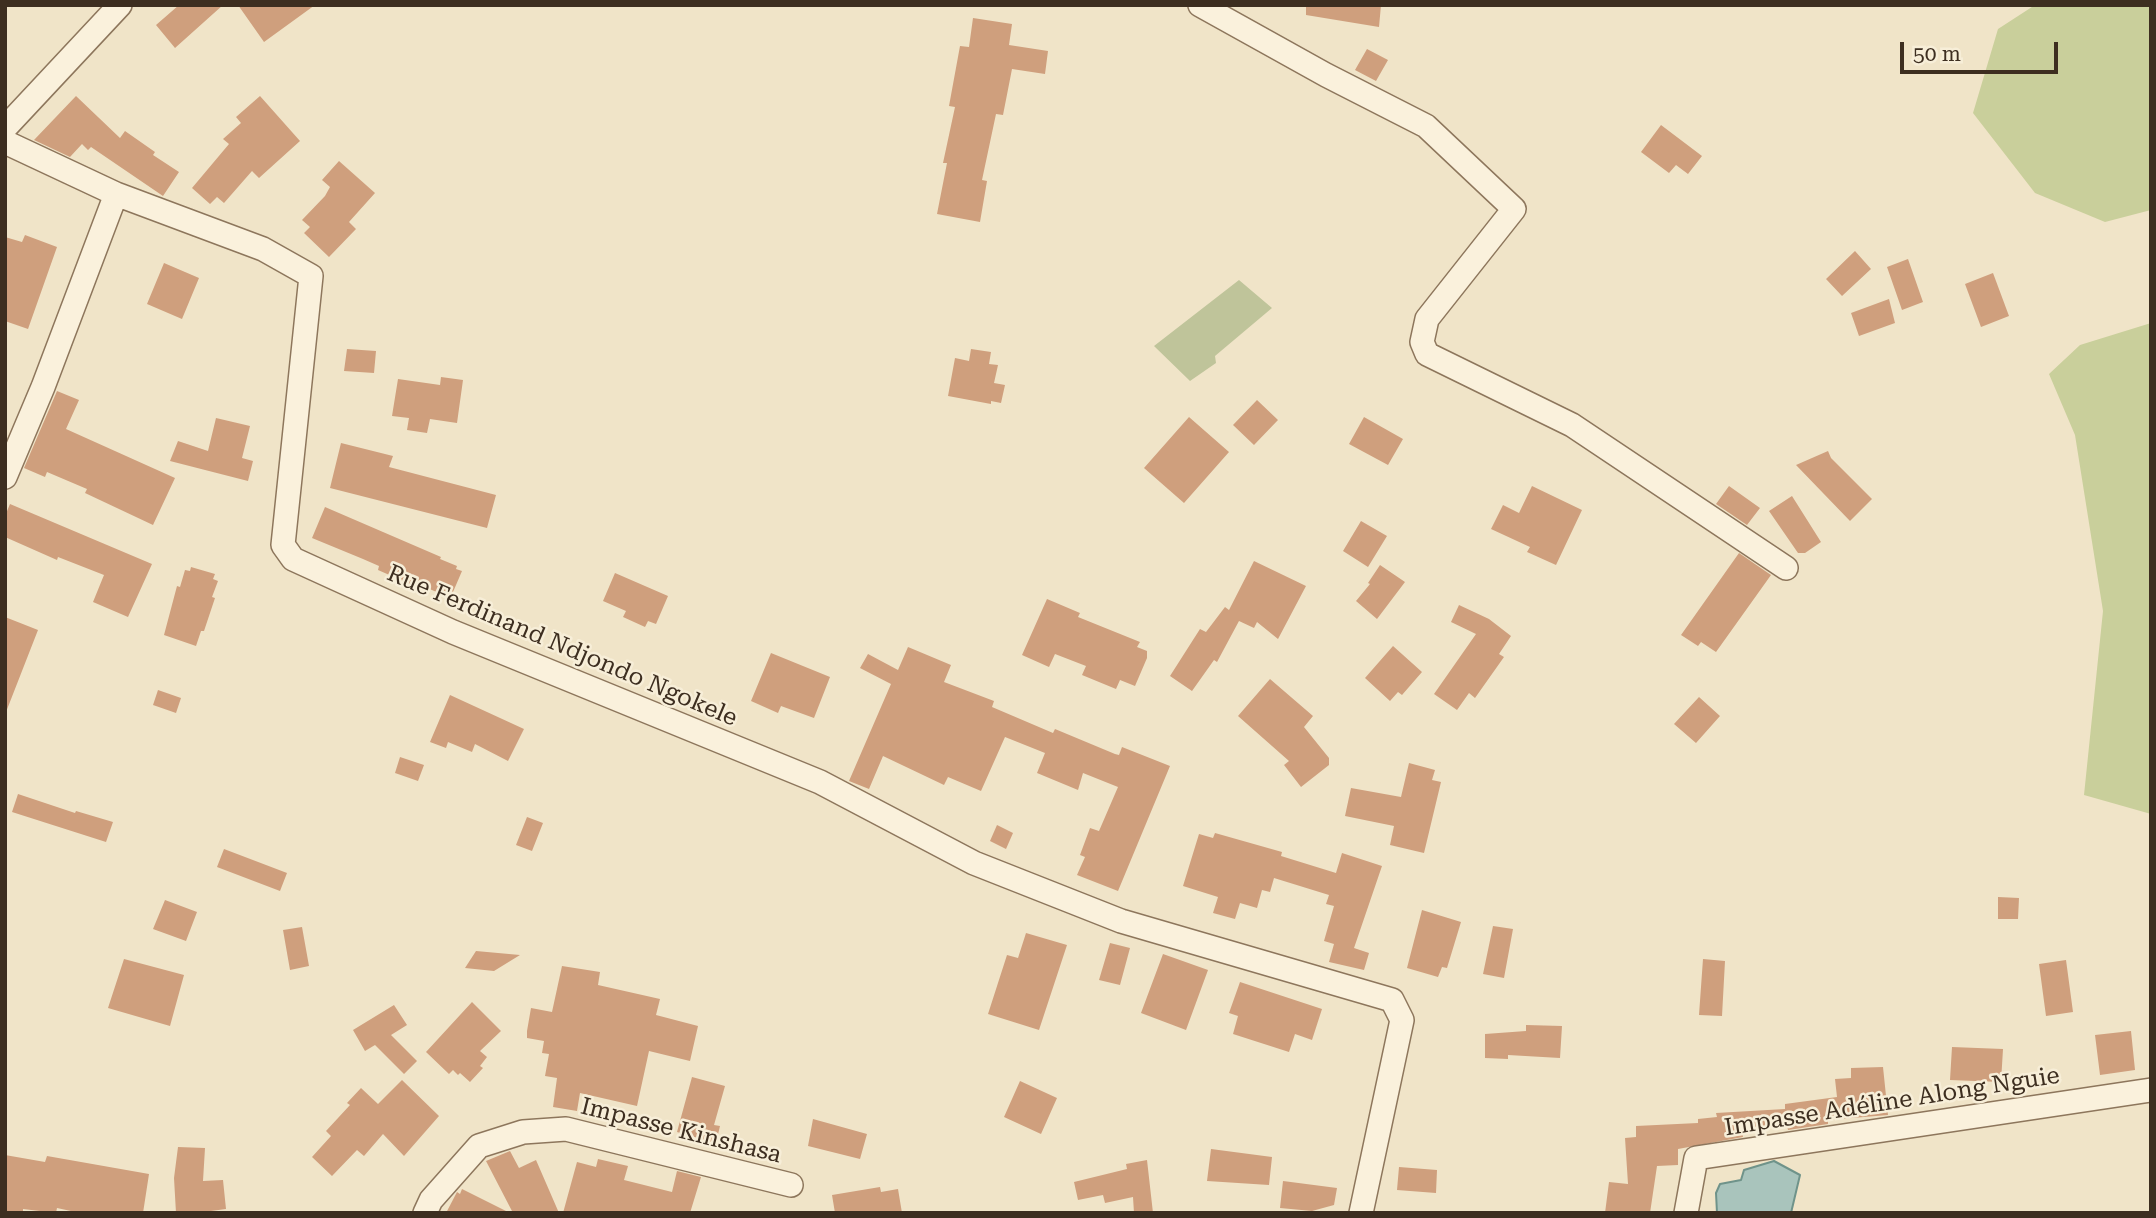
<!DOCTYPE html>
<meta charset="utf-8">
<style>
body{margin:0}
#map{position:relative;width:2156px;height:1218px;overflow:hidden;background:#f0e4c8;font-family:"Roboto Serif",serif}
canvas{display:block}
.frame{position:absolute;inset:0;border:7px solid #3d2e20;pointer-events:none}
.scale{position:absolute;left:1900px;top:42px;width:158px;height:32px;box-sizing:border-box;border:4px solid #3d2e20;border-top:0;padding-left:9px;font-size:21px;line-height:24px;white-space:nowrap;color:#3d2e20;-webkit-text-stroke:5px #f7eed8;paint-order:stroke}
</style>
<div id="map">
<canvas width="2156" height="1218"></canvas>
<div class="frame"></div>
<div class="scale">50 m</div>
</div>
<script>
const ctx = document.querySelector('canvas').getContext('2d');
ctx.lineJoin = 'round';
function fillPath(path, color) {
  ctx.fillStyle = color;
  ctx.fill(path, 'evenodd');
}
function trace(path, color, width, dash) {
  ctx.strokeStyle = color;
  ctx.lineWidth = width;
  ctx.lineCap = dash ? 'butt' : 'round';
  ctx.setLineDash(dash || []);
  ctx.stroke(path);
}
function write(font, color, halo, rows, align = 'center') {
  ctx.font = font + ' "Roboto Serif",serif';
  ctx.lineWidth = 5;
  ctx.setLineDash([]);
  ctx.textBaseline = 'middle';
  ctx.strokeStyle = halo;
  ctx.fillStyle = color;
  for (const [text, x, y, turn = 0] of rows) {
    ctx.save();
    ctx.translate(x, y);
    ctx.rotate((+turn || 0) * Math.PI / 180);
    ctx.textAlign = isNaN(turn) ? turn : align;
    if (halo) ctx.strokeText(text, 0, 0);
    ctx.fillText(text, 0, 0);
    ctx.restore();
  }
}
fillPath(new Path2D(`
 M 2035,5 L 2151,5 L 2151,210 L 2105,222 L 2035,193 L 1973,113 L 1998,29 Z
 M 2151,323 L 2151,814 L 2084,795 L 2103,611 L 2075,435 L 2049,374 L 2080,345 Z`), '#c9cf9b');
fillPath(new Path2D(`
 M 1239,280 L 1272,308 L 1215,356 L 1216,363 L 1190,381 L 1154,346 Z`), '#bfc49a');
const water = new Path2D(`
 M 1774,1161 L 1800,1175 L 1791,1213 L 1717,1213 L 1716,1193 L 1720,1184 L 1741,1180 L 1744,1170 Z`);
fillPath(water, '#a9c4bc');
trace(water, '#6f938a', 2);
fillPath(new Path2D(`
 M 179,5 L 223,5 L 175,48 L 156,25 Z
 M 238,5 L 315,5 L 264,42 Z
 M 1306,5 L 1381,5 L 1379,27 L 1306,15 Z
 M 973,18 L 1012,24 L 1009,45 L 1048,51 L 1045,74 L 1012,69 L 1003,115 L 996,114 L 982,180 L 987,181 L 980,222 L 937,214 L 947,163 L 943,163 L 955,107 L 949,106 L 960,46 L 969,47 Z
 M 1367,49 L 1388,60 L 1376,81 L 1355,70 Z
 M 76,96 L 120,138 L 125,131 L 155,152 L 153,155 L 179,172 L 163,196 L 91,147 L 88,150 L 82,144 L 70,157 L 34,140 Z
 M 260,96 L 300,141 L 259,178 L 252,171 L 224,203 L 217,197 L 210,204 L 192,188 L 229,144 L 223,139 L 241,123 L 236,117 Z
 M 1661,125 L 1702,156 L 1688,174 L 1676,165 L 1669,173 L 1641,152 Z
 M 339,161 L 375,193 L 349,222 L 356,229 L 329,257 L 304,233 L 310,227 L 302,220 L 325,196 L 330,187 L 322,180 Z
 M 25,235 L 57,247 L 28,329 L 5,321 L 5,237 L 22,242 Z
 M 1855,251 L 1871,269 L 1842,296 L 1826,279 Z
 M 1908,259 L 1923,302 L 1902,310 L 1887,267 Z
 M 164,263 L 199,278 L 182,319 L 147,304 Z
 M 1993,273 L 2009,316 L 1981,327 L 1965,284 Z
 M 1889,299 L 1895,323 L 1859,336 L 1851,313 Z
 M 347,349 L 376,351 L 374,373 L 344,371 Z
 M 971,349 L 991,352 L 989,364 L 998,365 L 994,383 L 1005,385 L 1001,403 L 991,401 L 991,404 L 948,396 L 955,358 L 969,361 Z
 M 441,377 L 463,380 L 457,423 L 430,419 L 427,433 L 407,430 L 409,418 L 392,416 L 398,379 L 440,385 Z
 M 57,391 L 79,400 L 66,429 L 175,478 L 153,525 L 85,493 L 87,489 L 47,472 L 45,477 L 24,468 Z
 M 1257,400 L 1278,420 L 1254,445 L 1233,425 Z
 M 1189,417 L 1229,452 L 1184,503 L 1144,468 Z
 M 1364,417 L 1403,439 L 1388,465 L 1349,444 Z
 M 216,418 L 250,426 L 242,458 L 253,461 L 248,481 L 170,461 L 178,441 L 208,451 Z
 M 341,443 L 393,456 L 389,467 L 496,495 L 487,528 L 330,488 Z
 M 1828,451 L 1831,458 L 1872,499 L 1850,521 L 1796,465 Z
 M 1532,486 L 1582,510 L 1556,565 L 1527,552 L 1530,547 L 1491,529 L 1503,505 L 1519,513 Z
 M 1729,486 L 1760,508 L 1747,525 L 1716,504 Z
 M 1792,496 L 1821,542 L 1805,553 L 1798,553 L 1769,511 Z
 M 10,504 L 152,564 L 128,617 L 93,602 L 104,575 L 58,557 L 57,560 L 5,537 L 5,516 Z
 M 325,507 L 441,557 L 440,559 L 457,566 L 456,569 L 462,571 L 453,592 L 447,589 L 444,595 L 427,588 L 426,591 L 378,570 L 379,566 L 363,559 L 312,538 Z
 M 1361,521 L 1387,536 L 1368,567 L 1343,551 Z
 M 1739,553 L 1771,575 L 1716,652 L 1701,642 L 1698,646 L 1681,635 Z
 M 1254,561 L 1306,586 L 1278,639 L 1257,622 L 1254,628 L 1239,621 L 1217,662 L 1214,660 L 1192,691 L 1170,676 L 1200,629 L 1206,632 L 1225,607 L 1229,610 Z
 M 1380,565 L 1405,582 L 1377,619 L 1356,601 L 1370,584 L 1368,583 Z
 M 191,567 L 215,574 L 213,579 L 218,581 L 212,597 L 215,598 L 204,631 L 201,631 L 196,646 L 164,635 L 177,586 L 180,587 L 185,570 L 190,571 Z
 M 615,573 L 668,596 L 656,624 L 648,621 L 645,627 L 623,617 L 626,611 L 603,601 Z
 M 1047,599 L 1080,613 L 1078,617 L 1140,642 L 1137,647 L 1147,651 L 1147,658 L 1135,686 L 1120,680 L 1116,689 L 1082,675 L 1086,666 L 1055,654 L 1049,667 L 1022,655 Z
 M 1459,605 L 1489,619 L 1511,636 L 1499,654 L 1504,657 L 1475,698 L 1469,693 L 1457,710 L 1434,694 L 1476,634 L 1451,622 Z
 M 5,617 L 38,630 L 6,712 L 5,711 Z
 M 1393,646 L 1422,672 L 1402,695 L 1398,692 L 1390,701 L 1365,678 Z
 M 908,647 L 951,665 L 944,682 L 994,701 L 992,707 L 1053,733 L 1055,729 L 1115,754 L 1119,755 L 1122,747 L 1170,766 L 1118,891 L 1077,875 L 1085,857 L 1080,855 L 1090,828 L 1099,831 L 1118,787 L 1083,773 L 1078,790 L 1037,773 L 1045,753 L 1005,737 L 981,791 L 948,777 L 944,785 L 883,756 L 869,789 L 849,781 L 891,684 L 860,668 L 868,654 L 898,670 Z
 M 771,653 L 830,677 L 814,718 L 781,706 L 778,713 L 751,701 Z
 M 1270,679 L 1313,716 L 1304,727 L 1329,758 L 1329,765 L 1301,787 L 1284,765 L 1289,761 L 1238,716 Z
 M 158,690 L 181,698 L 176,713 L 153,705 Z
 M 450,695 L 524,729 L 508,761 L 475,744 L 472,752 L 448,742 L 446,748 L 430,742 Z
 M 1699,697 L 1720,716 L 1696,743 L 1674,724 Z
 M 400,757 L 424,765 L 418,781 L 395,773 Z
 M 1409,763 L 1435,770 L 1432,780 L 1441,782 L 1424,853 L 1390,845 L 1394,826 L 1345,816 L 1351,788 L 1401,797 Z
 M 18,794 L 75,813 L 76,811 L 113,822 L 106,842 L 12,812 Z
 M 527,817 L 543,823 L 532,851 L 516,845 Z
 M 997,825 L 1013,833 L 1006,849 L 990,841 Z
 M 1215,833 L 1282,852 L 1281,856 L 1336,873 L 1342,853 L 1382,866 L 1354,948 L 1369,953 L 1364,970 L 1329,962 L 1334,944 L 1324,941 L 1334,906 L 1326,904 L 1329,895 L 1274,878 L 1270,892 L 1262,890 L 1257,908 L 1240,903 L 1235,919 L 1213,913 L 1218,897 L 1183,886 L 1199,834 L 1213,838 Z
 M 224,849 L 287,873 L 280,891 L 217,867 Z
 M 1998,897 L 2019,898 L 2018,919 L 1998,919 Z
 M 165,900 L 197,912 L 186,941 L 153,929 Z
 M 1422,910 L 1461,922 L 1447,968 L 1442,967 L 1438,977 L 1407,968 Z
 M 1493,926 L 1513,929 L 1504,978 L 1483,974 Z
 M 302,927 L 309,966 L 290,970 L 283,930 Z
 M 1026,933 L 1067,945 L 1039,1030 L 988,1014 L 1007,955 L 1018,958 Z
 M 1110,943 L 1130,948 L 1120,985 L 1099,980 Z
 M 476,951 L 520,955 L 494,971 L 465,968 Z
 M 1163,954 L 1208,970 L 1186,1030 L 1141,1013 Z
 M 124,959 L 184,975 L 170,1026 L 108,1008 Z
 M 1703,959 L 1725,961 L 1722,1016 L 1699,1015 Z
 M 2066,960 L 2073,1012 L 2046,1016 L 2039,964 Z
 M 562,966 L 600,972 L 598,985 L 660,999 L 656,1015 L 698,1026 L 690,1061 L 649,1051 L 637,1106 L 580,1093 L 577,1111 L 553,1107 L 557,1078 L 545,1076 L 549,1054 L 542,1053 L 544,1041 L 527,1038 L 527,1031 L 531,1008 L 552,1012 Z
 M 1240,982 L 1322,1009 L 1312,1040 L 1295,1034 L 1289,1052 L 1233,1034 L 1238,1016 L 1229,1013 Z
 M 472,1002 L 501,1031 L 480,1051 L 487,1057 L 480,1066 L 483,1068 L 470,1082 L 460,1073 L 458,1075 L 453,1070 L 449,1074 L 426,1052 Z
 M 394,1005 L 407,1025 L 391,1035 L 417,1061 L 404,1074 L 375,1045 L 365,1051 L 353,1030 Z
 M 1526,1025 L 1562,1026 L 1560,1058 L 1508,1055 L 1508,1059 L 1485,1058 L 1485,1034 L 1526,1031 Z
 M 2131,1031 L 2135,1070 L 2100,1075 L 2095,1035 Z
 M 1952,1047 L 2003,1049 L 2001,1082 L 1950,1080 Z
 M 1883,1067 L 1888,1115 L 1828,1120 L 1828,1124 L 1788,1130 L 1787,1126 L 1741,1127 L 1743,1137 L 1678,1149 L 1678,1165 L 1657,1166 L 1650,1213 L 1605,1213 L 1609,1182 L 1628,1184 L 1625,1138 L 1636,1137 L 1636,1126 L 1698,1123 L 1698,1119 L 1717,1117 L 1716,1113 L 1785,1109 L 1785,1104 L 1837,1097 L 1835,1079 L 1851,1078 L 1851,1068 Z
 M 692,1077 L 725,1086 L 714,1125 L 720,1126 L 716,1143 L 677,1132 Z
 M 402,1080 L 439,1116 L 404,1156 L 383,1134 L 364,1156 L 357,1150 L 332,1176 L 312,1157 L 331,1136 L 326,1131 L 350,1105 L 347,1103 L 361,1088 L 378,1104 Z
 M 1020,1081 L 1057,1098 L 1041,1134 L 1004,1117 Z
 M 813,1119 L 867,1134 L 860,1159 L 808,1146 Z
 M 178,1147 L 205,1148 L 203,1181 L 223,1180 L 226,1209 L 211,1211 L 211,1213 L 176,1213 L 174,1178 Z
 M 1211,1149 L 1272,1157 L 1269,1185 L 1207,1181 Z
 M 510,1151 L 519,1168 L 536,1160 L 559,1213 L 513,1213 L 486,1161 Z
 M 5,1155 L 45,1162 L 47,1156 L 149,1174 L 143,1213 L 80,1213 L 57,1208 L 56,1213 L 23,1209 L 23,1213 L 5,1213 Z
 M 598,1159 L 628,1166 L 624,1180 L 672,1192 L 677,1171 L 701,1177 L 690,1213 L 563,1213 L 577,1162 L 596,1167 Z
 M 1147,1160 L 1153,1213 L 1134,1213 L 1133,1197 L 1105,1203 L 1103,1195 L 1078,1200 L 1074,1182 L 1127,1169 L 1126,1164 Z
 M 1399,1167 L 1437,1170 L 1436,1193 L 1397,1190 Z
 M 1283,1181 L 1337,1188 L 1334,1205 L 1312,1211 L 1280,1208 Z
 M 880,1187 L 881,1192 L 898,1189 L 902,1213 L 835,1213 L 832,1195 Z
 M 462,1189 L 510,1213 L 446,1213 L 457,1192 L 460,1194 Z`), '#cf9f7d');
const street = new Path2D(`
 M 1200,5 L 1326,75 L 1426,126 L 1514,209 L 1427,319 L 1422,342 L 1427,354 L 1572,425 L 1786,568
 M 5,128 L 120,5
 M 5,142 L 116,194 L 263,249 L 311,276 L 283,545 L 293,559 L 453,632 L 820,782 L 974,863 L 1121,921 L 1392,1000 L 1402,1020 L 1361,1213
 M 5,477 L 43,387 L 116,194
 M 425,1213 L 431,1200 L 479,1146 L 523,1132 L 566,1129 L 791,1185
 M 1686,1213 L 1696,1158 L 2151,1090`);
trace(street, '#8d765c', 26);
trace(street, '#faf1dc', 23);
write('24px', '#3d2e20', '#f7eed8', [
 ["Rue Ferdinand Ndjondo Ngokele",562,646,23],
 ["Impasse Adéline Along Nguie",1892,1102,-9],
 ["Impasse Kinshasa",681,1131,14]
]);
</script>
